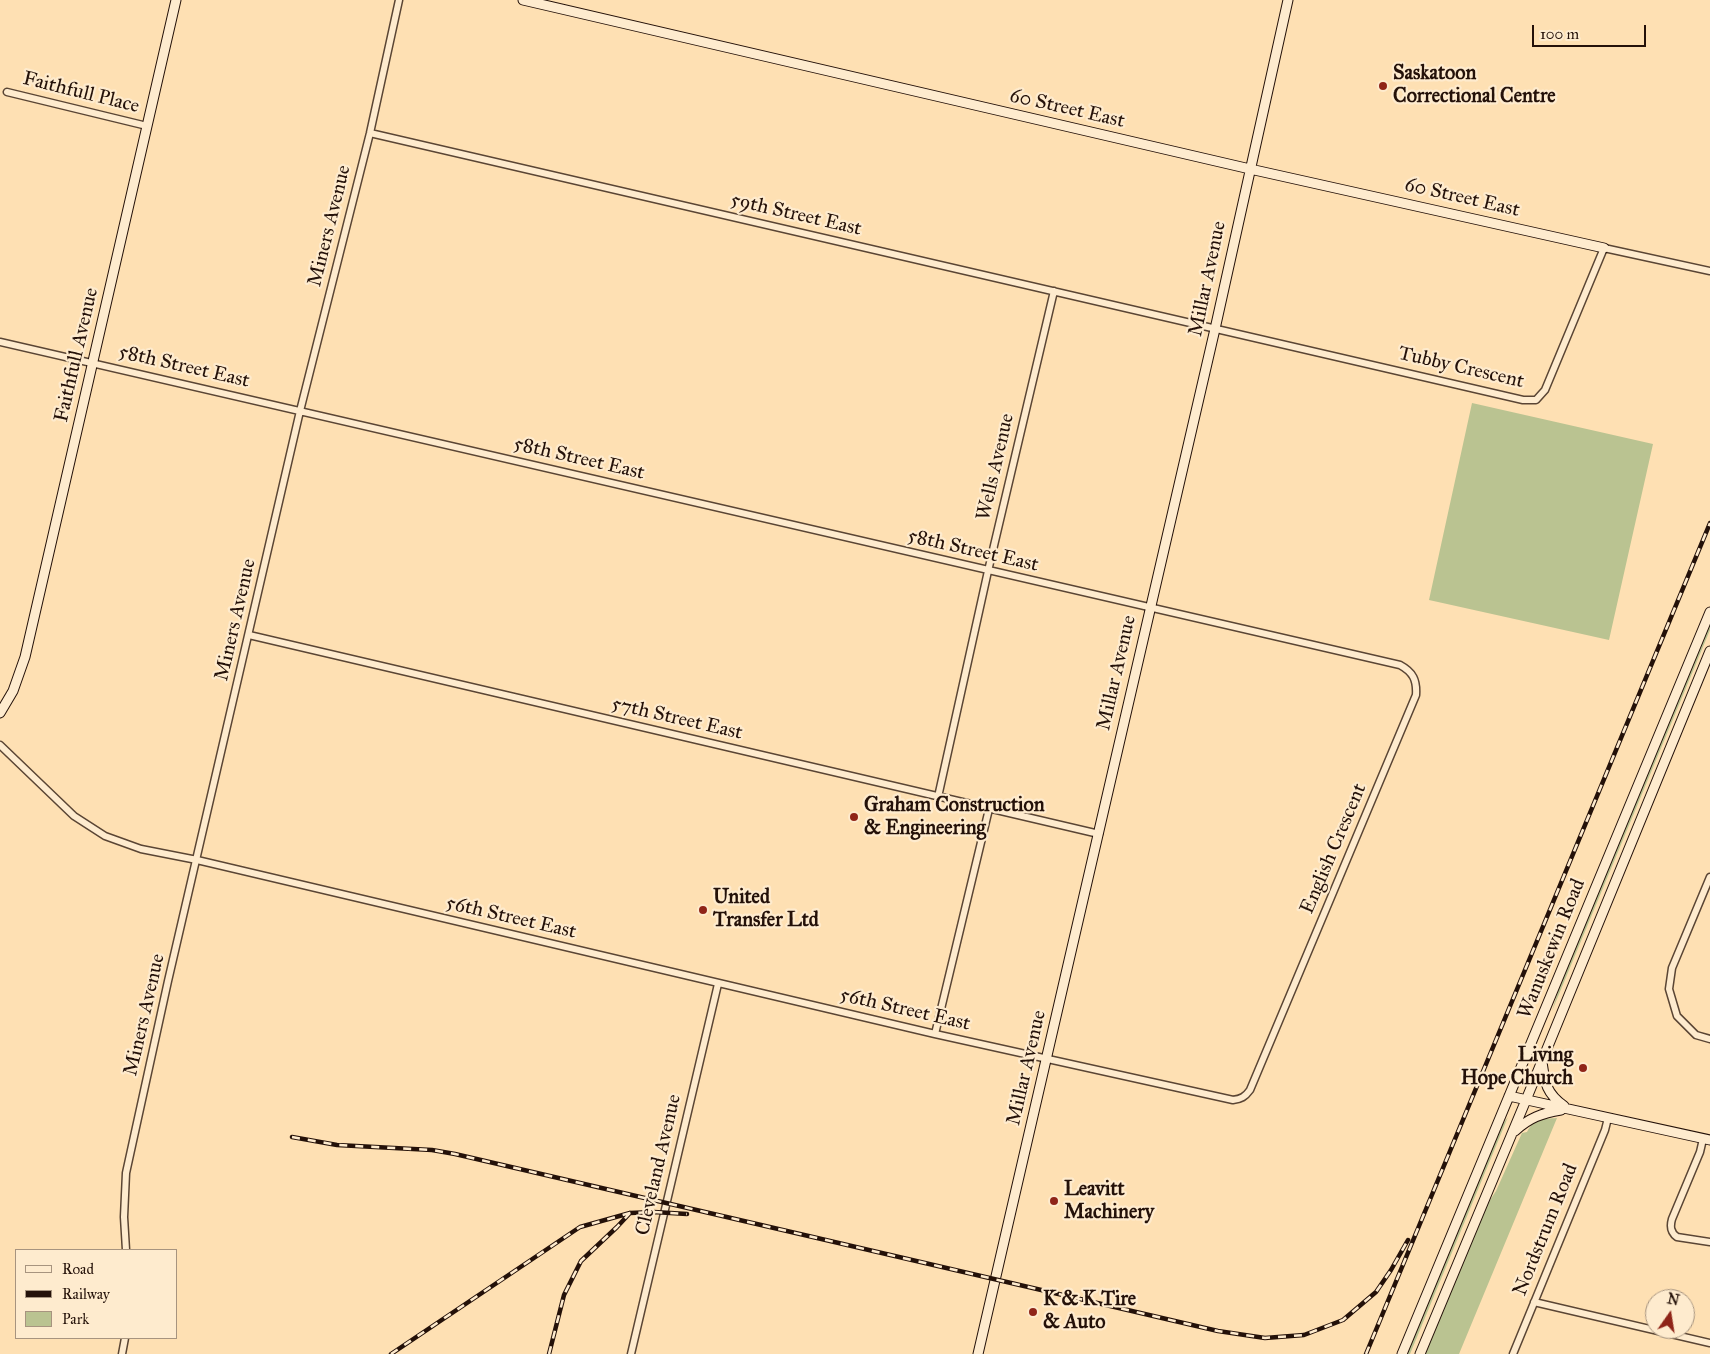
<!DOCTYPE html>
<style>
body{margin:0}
#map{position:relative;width:1710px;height:1354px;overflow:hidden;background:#fee0b3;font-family:"IM FELL Great Primer",serif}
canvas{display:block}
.legend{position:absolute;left:15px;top:1249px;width:162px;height:90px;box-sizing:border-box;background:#feebce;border:1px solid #a7947f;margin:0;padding:6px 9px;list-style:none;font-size:15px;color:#241109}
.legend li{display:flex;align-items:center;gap:10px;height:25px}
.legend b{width:25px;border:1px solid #a7947f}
.north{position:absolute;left:1645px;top:1289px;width:50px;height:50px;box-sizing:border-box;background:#feebce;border:1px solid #a7947f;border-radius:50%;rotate:13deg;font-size:14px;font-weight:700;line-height:20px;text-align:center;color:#241109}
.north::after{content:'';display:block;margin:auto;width:18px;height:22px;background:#8f2418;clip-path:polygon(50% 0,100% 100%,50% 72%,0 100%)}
.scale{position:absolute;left:1532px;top:25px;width:114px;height:22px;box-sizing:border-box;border:2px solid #241109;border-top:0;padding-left:6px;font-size:15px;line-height:18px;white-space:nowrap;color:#241109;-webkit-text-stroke:4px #feebce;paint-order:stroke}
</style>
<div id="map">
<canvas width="1710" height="1354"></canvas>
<ul class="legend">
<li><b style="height:6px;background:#feebce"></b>Road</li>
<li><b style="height:6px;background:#241109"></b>Railway</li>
<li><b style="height:14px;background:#bac391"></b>Park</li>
</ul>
<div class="north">N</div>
<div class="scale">100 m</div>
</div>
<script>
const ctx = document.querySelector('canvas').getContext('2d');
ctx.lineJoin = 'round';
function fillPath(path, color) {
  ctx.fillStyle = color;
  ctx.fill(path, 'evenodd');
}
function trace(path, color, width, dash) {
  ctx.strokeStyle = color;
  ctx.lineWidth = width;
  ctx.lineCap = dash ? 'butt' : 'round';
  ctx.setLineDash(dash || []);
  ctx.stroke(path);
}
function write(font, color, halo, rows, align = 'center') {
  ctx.font = font + ' "IM FELL Great Primer",serif';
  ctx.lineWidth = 4.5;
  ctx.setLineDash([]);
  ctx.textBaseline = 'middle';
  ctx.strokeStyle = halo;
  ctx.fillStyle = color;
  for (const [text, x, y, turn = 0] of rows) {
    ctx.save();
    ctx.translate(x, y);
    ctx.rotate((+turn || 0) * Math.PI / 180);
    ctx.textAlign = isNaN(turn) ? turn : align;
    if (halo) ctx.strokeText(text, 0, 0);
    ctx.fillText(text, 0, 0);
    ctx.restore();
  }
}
fillPath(new Path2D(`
 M 1472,403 L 1653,444 L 1609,640 L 1429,600 Z
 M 1710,621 L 1710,630 L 1552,1011 L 1559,988 Z
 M 1508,1117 L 1410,1354 L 1407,1354 L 1502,1125 Z
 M 1557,1118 L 1459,1354 L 1425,1354 L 1486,1206 L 1496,1191 L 1522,1133 L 1527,1132 C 1534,1118 1543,1119 1557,1118 Z`), '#bac391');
const street = new Path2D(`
 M 7,92 L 147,126
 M 370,133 L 1523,400 L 1536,400 L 1545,390 L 1604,248 L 1710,271
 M 0,342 L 1400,665 C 1413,672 1417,680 1416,695 L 1250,1090 C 1245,1097 1241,1099 1233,1100 L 935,1034 L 197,860 L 141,849 L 105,836 L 74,816 L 0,745
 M 249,635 L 1099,834
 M 938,797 L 988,571 L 1054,291
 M 1710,877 L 1672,968 L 1669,989 L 1677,1016 L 1696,1035 L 1710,1039
 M 935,1034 L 989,809
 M 1703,1139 L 1700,1152 L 1672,1219 C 1670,1226 1670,1232 1677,1237 L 1710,1242
 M 126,1250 L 124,1217 L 126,1173 L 168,981 L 300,411 L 370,133 L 399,0
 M 1534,1302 L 1710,1343
 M 122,1354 L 125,1338
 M 631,1354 L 718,984
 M 1513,1354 L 1605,1130 L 1608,1118`);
const secondary = new Path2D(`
 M 523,0 L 1250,169 L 1604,248
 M 0,713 L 13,691 L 25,657 L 176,0
 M 1542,1062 C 1545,1083 1546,1093 1564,1106
 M 1509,1096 L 1710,1140
 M 1515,1131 C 1529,1118 1542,1113 1561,1110
 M 978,1354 L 1215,329 L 1288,0
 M 1402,1354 L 1710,612
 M 1420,1354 L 1526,1100 L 1710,651`);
trace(street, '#5a4534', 9);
trace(secondary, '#241109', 11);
trace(street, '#feebce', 6);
trace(secondary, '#feebce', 9);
const rail = new Path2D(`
 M 292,1137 L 337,1145 L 432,1150 L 455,1154 L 1218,1331 L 1265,1338 L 1304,1335 L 1343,1320 L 1376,1292 L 1391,1270 L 1408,1240
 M 391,1354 L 580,1227 L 630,1213 L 654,1212 L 687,1214
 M 549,1354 L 564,1295 L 581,1261 L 617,1227 L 630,1213
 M 1366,1354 L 1710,523`);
trace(rail, '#241109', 4.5);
trace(rail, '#feebce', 2.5, [8]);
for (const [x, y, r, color] of [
 [1383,86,5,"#8f2418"],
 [854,817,5,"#8f2418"],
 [703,910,5,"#8f2418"],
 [1583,1068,5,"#8f2418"],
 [1054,1201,5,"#8f2418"],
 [1033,1312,5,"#8f2418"]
]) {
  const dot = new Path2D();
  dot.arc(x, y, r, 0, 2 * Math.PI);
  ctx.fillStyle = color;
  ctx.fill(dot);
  trace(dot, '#feebce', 2);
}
write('bold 20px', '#241109', '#feebce', [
 ["Saskatoon",1393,74],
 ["Correctional Centre",1393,97],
 ["Graham Construction",864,806],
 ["& Engineering",864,829],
 ["United",713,898],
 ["Transfer Ltd",713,921],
 ["Living",1573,1056,"right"],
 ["Hope Church",1573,1079,"right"],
 ["Leavitt",1064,1190],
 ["Machinery",1064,1213],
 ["K & K Tire",1043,1300],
 ["& Auto",1043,1323]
], 'left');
write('20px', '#241109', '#feebce', [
 ["Faithfull Place",81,93,14],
 ["60 Street East",1067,109,13],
 ["60 Street East",1462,198,13],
 ["59th Street East",796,215,13],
 ["Miners Avenue",330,226,-76],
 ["Millar Avenue",1208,279,-78],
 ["Faithfull Avenue",77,355,-77],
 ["58th Street East",184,367,13],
 ["Tubby Crescent",1461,368,13],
 ["58th Street East",579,459,13],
 ["Wells Avenue",996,467,-77],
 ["58th Street East",973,551,13],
 ["Miners Avenue",236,620,-77],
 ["Millar Avenue",1117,673,-77],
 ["57th Street East",677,719,13],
 ["English Crescent",1334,849,-67],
 ["56th Street East",511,918,13],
 ["Wanuskewin Road",1552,949,-68],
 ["56th Street East",905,1010,13],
 ["Miners Avenue",145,1015,-77],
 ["Millar Avenue",1027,1068,-77],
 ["Cleveland Avenue",659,1165,-77],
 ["Nordstrum Road",1546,1230,-68]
]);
</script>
